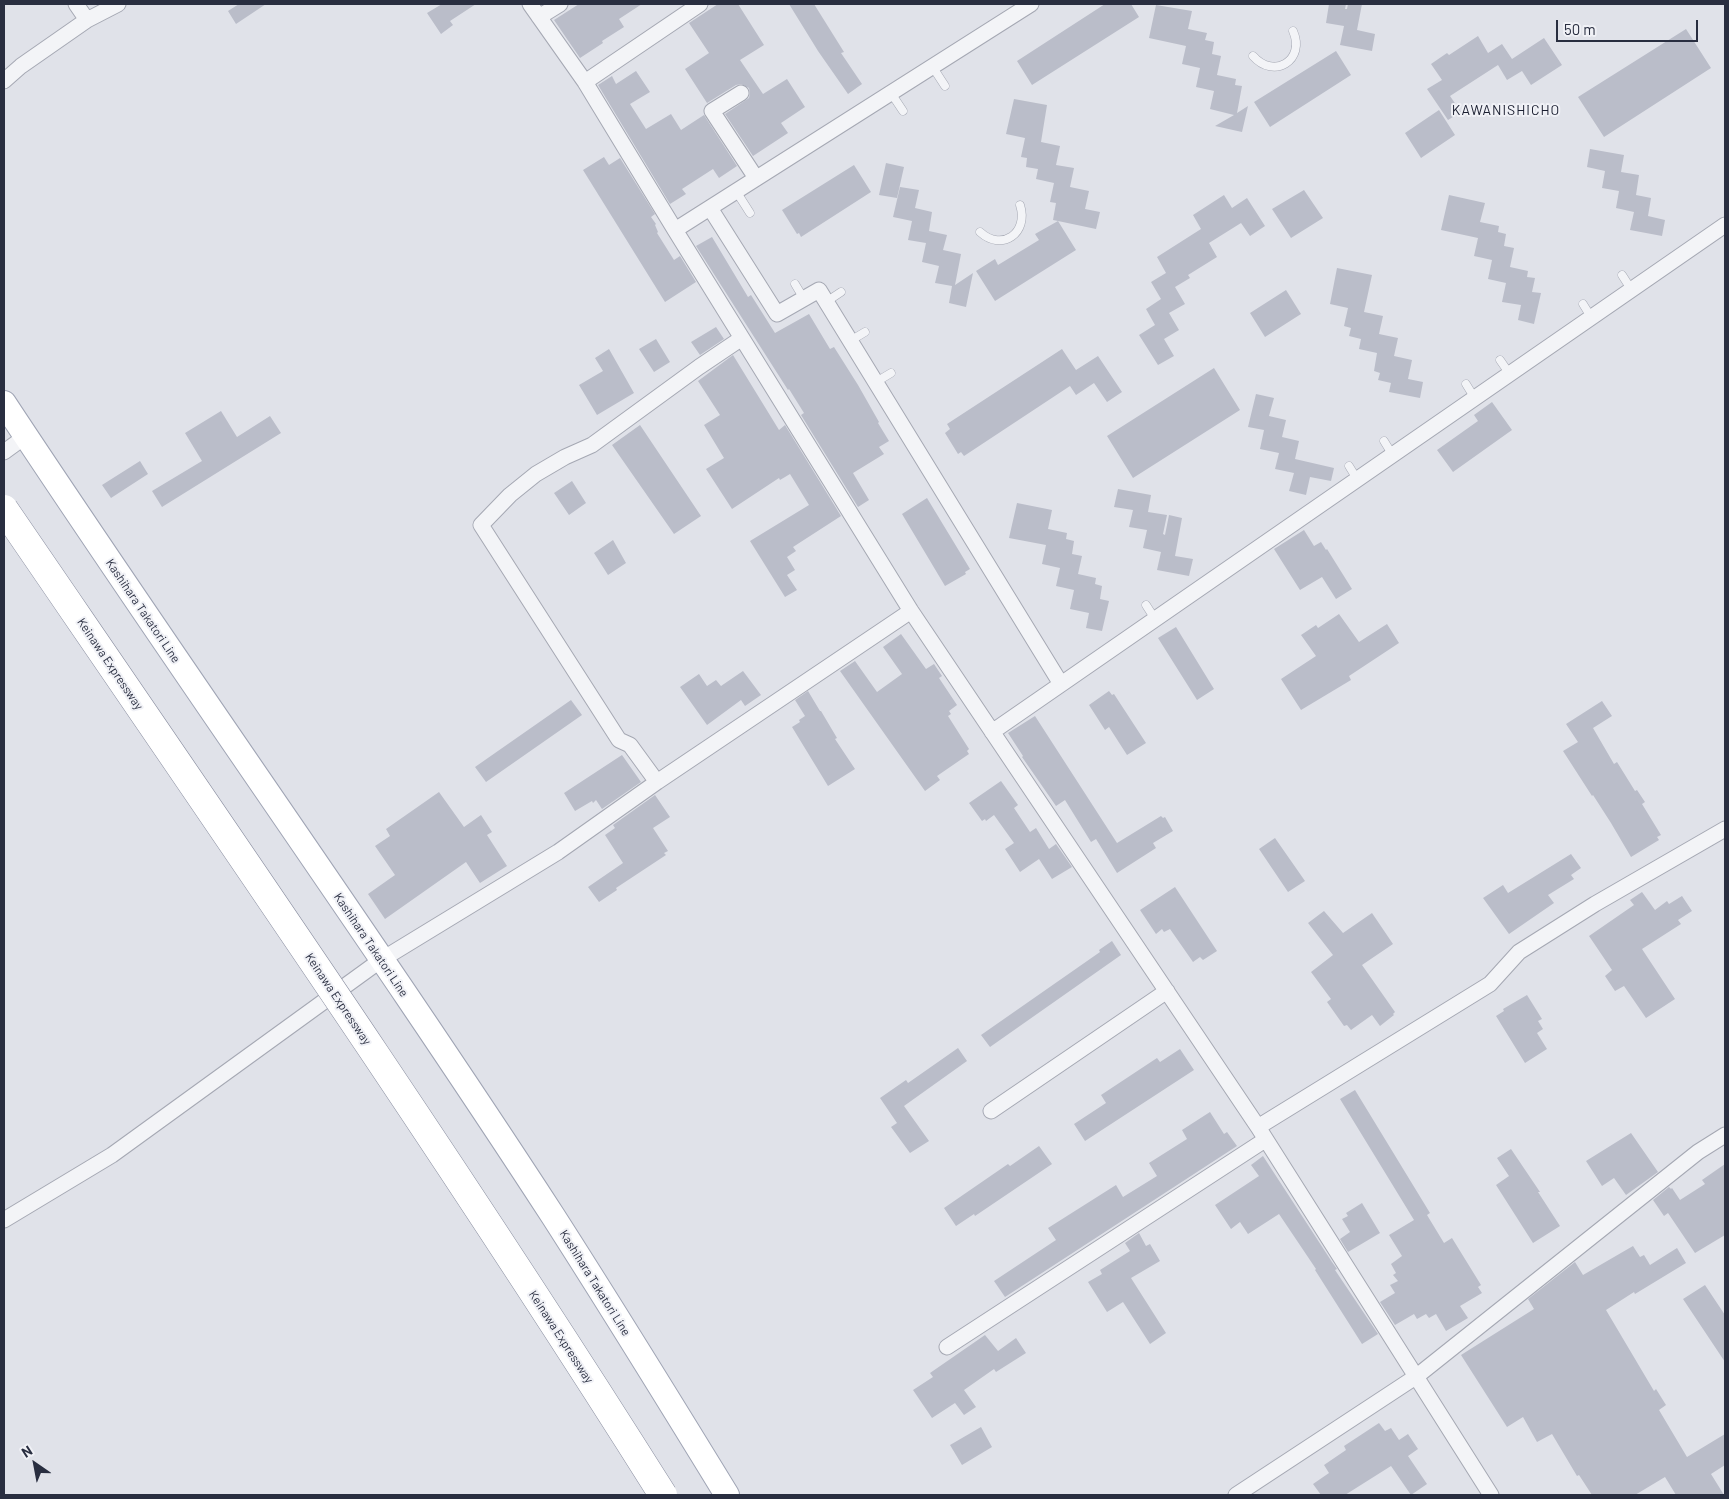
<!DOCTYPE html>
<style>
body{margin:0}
#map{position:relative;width:1729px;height:1499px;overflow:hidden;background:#e0e2e9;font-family:Barlow,sans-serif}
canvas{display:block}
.frame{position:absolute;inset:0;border:5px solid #292e40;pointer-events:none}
.north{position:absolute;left:10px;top:1439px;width:50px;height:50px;-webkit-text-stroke:4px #f0f1f6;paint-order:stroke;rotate:327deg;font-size:14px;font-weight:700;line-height:20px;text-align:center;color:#292e40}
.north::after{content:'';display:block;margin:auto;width:18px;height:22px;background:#292e40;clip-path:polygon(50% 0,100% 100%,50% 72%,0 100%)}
.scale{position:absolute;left:1556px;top:20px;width:142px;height:22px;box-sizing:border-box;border:2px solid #292e40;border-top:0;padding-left:6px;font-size:15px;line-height:18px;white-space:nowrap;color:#292e40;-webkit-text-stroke:4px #f0f1f6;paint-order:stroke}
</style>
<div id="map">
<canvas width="1729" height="1499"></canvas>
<div class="frame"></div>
<div class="north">N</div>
<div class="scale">50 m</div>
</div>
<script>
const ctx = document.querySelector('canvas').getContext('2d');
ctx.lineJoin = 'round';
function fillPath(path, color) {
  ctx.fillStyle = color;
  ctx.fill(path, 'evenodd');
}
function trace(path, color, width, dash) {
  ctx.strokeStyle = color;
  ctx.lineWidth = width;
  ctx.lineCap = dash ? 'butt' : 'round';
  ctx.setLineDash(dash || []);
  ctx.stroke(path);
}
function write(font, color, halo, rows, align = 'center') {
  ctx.font = font + ' Barlow,sans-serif';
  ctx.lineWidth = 4;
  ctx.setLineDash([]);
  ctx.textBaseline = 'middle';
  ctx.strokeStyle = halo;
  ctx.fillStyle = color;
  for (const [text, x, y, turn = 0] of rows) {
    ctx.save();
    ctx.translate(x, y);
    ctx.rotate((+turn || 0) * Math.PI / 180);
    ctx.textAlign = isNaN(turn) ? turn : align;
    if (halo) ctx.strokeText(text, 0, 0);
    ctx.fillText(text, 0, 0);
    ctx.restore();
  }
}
fillPath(new Path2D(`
 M 239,4 L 266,4 L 236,24 L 228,11 Z
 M 442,4 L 476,4 L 450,21 L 453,25 L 441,34 L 427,13 Z
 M 579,4 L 642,4 L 619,19 L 624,27 L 602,41 L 603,43 L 580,58 L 554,20 Z
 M 718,4 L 738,4 L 764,45 L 740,60 L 763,94 L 787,79 L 805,107 L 781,123 L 788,133 L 753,156 L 725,114 L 749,98 L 750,93 L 749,88 L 741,84 L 736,85 L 707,103 L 685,69 L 709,53 L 689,23 Z
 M 789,4 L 814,4 L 844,52 L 841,53 L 862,84 L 848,94 L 818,51 Z
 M 1105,4 L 1131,4 L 1139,17 L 1032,85 L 1017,61 Z
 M 1329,4 L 1346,4 L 1345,9 L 1347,9 L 1348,4 L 1362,4 L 1357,30 L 1375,34 L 1372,51 L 1340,45 L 1344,26 L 1326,23 Z
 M 1156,5 L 1192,11 L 1188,29 L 1207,33 L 1205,40 L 1214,42 L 1212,54 L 1221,56 L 1217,75 L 1236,79 L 1235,85 L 1242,86 L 1237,113 L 1248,106 L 1242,132 L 1215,126 L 1234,115 L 1210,109 L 1214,91 L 1196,87 L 1200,68 L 1182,64 L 1186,46 L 1149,38 Z
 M 1686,29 L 1711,68 L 1604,137 L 1578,97 Z
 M 1478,36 L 1488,53 L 1502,44 L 1512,59 L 1544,38 L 1562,65 L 1531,85 L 1522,71 L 1507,80 L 1498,65 L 1450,96 L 1461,112 L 1448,120 L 1427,89 L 1442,80 L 1431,64 L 1447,53 L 1449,55 Z
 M 1336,51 L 1351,75 L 1270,127 L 1254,102 Z
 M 636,71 L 650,92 L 630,104 L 646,129 L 671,114 L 681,130 L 704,115 L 737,166 L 719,178 L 713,169 L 682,189 L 686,194 L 670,204 L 598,85 L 612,76 L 616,84 Z
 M 1014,99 L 1047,105 L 1041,142 L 1060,146 L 1056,165 L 1074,168 L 1070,187 L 1089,191 L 1085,209 L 1100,212 L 1096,229 L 1058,221 L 1076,250 L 995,301 L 976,271 L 995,259 L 998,265 L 1039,240 L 1035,234 L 1058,221 L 1053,220 L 1056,203 L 1050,202 L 1054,183 L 1036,179 L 1038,169 L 1026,167 L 1027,158 L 1021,157 L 1025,138 L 1006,134 Z
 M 1439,110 L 1455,135 L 1421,158 L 1405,133 Z
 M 1590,149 L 1624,155 L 1621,172 L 1639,175 L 1636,195 L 1651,198 L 1648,216 L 1665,220 L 1662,236 L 1630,230 L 1634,212 L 1616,208 L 1619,191 L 1602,188 L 1605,171 L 1587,167 Z
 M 604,157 L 609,165 L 620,158 L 655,214 L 651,217 L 656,224 L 655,225 L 658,232 L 657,233 L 674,260 L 680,256 L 696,282 L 665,302 L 583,170 Z
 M 886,163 L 904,167 L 897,198 L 879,195 Z
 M 854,165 L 871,192 L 801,237 L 799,233 L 797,234 L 782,210 Z
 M 900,187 L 919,190 L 915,208 L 932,212 L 929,231 L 947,235 L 943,250 L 961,254 L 955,285 L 973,273 L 966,307 L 949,303 L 952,286 L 935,283 L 939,266 L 922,262 L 926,243 L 908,240 L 912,221 L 893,217 Z
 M 1304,190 L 1323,218 L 1291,238 L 1272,209 Z
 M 1224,195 L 1232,208 L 1247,198 L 1265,226 L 1250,236 L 1241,223 L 1209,243 L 1217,257 L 1188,275 L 1190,278 L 1175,287 L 1185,304 L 1169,313 L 1179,330 L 1164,339 L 1174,356 L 1158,365 L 1139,335 L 1155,325 L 1146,309 L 1161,299 L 1151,282 L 1166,273 L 1157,257 L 1201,229 L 1193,215 Z
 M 1449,195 L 1485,203 L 1480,222 L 1499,226 L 1498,232 L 1506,234 L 1504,246 L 1514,248 L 1510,267 L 1528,271 L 1527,277 L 1535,278 L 1532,292 L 1541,293 L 1534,324 L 1518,320 L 1521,305 L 1502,302 L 1506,283 L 1488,279 L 1492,260 L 1474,256 L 1478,238 L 1441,230 Z
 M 712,237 L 748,297 L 751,295 L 775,333 L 809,314 L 830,349 L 834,347 L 858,385 L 879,422 L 878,423 L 889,441 L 879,447 L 884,454 L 853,473 L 869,500 L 858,507 L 801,415 L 804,413 L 789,389 L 788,390 L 696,246 Z
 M 1337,268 L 1372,275 L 1364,312 L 1383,316 L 1379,334 L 1398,338 L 1394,356 L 1412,360 L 1408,379 L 1423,382 L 1420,398 L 1389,392 L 1391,383 L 1378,380 L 1380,373 L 1374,371 L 1377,353 L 1359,349 L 1361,339 L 1349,336 L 1351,328 L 1344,326 L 1348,308 L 1330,304 Z
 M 1286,290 L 1301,314 L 1265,337 L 1250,313 Z
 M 716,327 L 724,339 L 700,355 L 691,342 Z
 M 656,339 L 670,362 L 654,372 L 639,349 Z
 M 609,349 L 634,393 L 597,415 L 579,385 L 603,371 L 595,358 Z
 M 1062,349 L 1076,370 L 1098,356 L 1122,392 L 1107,402 L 1094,383 L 1076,395 L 1070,386 L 964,456 L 961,452 L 958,454 L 945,433 L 950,429 L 947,424 Z
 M 733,355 L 779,430 L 785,425 L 841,516 L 793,547 L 796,551 L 787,557 L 795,570 L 787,575 L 797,590 L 785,597 L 750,541 L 809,505 L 790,474 L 780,480 L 779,478 L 732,509 L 706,469 L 724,458 L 704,425 L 720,415 L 698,381 Z
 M 1214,368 L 1240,410 L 1133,478 L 1107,436 Z
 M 1256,394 L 1274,398 L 1269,416 L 1286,420 L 1282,437 L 1299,441 L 1295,459 L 1334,468 L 1331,481 L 1310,477 L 1306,495 L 1289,491 L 1294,473 L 1275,469 L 1279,453 L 1260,449 L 1264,430 L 1248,427 Z
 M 1492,402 L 1512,430 L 1453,472 L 1437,450 L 1478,421 L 1474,415 Z
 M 221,411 L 237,437 L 270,416 L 281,433 L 162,507 L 152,491 L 202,461 L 185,433 Z
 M 640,425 L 701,516 L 674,534 L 612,445 Z
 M 140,461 L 148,474 L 111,498 L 102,485 Z
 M 572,481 L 586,503 L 569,515 L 554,493 Z
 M 1118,489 L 1151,495 L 1148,512 L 1167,515 L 1163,534 L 1165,535 L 1169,515 L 1182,518 L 1175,556 L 1193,559 L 1189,576 L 1157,570 L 1161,552 L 1143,548 L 1147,530 L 1129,527 L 1133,510 L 1114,507 Z
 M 927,498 L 970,569 L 965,572 L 966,574 L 945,586 L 902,514 Z
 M 1017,503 L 1052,510 L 1048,529 L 1067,533 L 1066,539 L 1074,541 L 1072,554 L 1082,556 L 1078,574 L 1096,578 L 1095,584 L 1102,586 L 1100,599 L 1109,601 L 1102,631 L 1086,628 L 1089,613 L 1070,609 L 1074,590 L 1056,586 L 1060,568 L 1042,564 L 1046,545 L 1009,538 Z
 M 1304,530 L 1314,546 L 1321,542 L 1326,550 L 1327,549 L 1352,589 L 1336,599 L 1322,577 L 1300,590 L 1274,549 Z
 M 613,540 L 626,563 L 608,575 L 594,553 Z
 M 1339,614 L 1359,642 L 1387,624 L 1399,643 L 1349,676 L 1351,680 L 1301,710 L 1281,679 L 1316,656 L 1301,635 L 1316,625 L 1318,628 Z
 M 1176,627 L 1214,689 L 1197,700 L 1158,638 Z
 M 901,634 L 926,669 L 934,664 L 942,676 L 939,678 L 957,705 L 949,711 L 951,714 L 948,716 L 969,749 L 967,751 L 969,754 L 937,776 L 940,780 L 925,791 L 840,671 L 855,661 L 877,692 L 902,674 L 883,647 Z
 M 743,671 L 761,695 L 745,706 L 741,700 L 707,725 L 680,687 L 699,674 L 707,686 L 716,680 L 721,686 Z
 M 808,691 L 820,711 L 821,711 L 837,738 L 835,739 L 855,769 L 828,786 L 792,727 L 800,722 L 799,720 L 805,716 L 795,700 Z
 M 1109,691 L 1112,695 L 1114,694 L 1146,743 L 1127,755 L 1109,727 L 1105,730 L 1089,705 Z
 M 571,700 L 582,715 L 486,782 L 475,767 Z
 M 1602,701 L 1612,716 L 1593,728 L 1614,764 L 1617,762 L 1635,791 L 1637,790 L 1645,802 L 1642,804 L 1661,835 L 1657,837 L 1659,840 L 1631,857 L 1611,823 L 1593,795 L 1592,796 L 1563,751 L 1578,742 L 1566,724 Z
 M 1035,716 L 1117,843 L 1161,816 L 1163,818 L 1165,817 L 1173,831 L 1153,843 L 1156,848 L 1117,873 L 1096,839 L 1091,842 L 1065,800 L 1056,806 L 1022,757 L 1023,756 L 1008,733 Z
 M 622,755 L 641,782 L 602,809 L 596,800 L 593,803 L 592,801 L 575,811 L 564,793 Z
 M 1001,781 L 1018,805 L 1014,808 L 1030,832 L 1036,828 L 1049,849 L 1056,844 L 1072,867 L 1052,879 L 1039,859 L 1020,872 L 1005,849 L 1014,843 L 994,815 L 986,821 L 985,819 L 982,821 L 969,803 Z
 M 439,792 L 464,827 L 481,815 L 492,832 L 487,835 L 507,866 L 480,883 L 466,862 L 385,919 L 368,894 L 395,875 L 375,846 L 390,836 L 386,829 Z
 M 655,795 L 670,817 L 653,828 L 668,851 L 664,853 L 666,855 L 616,888 L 617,890 L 599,902 L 588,887 L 623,863 L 605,835 L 615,828 L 613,825 Z
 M 1275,838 L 1305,881 L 1288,892 L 1259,849 Z
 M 1571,854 L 1581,868 L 1571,875 L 1574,879 L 1548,895 L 1554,903 L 1509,934 L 1483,898 L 1503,885 L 1508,893 Z
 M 1175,887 L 1217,951 L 1203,960 L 1200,957 L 1193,962 L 1170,929 L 1164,932 L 1162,929 L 1156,934 L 1140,910 Z
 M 1642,892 L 1655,910 L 1667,901 L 1669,904 L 1682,896 L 1692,911 L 1678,920 L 1681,924 L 1642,949 L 1675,999 L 1646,1018 L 1624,986 L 1615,991 L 1605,976 L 1612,970 L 1589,936 L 1634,905 L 1630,900 Z
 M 1324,911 L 1343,933 L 1372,913 L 1393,944 L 1362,965 L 1395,1012 L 1393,1014 L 1394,1015 L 1380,1026 L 1372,1015 L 1351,1030 L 1347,1025 L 1344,1026 L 1327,1002 L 1331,999 L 1311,972 L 1333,955 L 1308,923 Z
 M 1112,941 L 1121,955 L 990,1047 L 981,1035 L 1100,952 L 1099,950 Z
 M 1527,995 L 1542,1019 L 1538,1021 L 1543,1029 L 1537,1033 L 1547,1049 L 1525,1063 L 1496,1016 L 1504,1011 L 1503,1009 Z
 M 958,1048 L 967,1061 L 904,1106 L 929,1141 L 910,1153 L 891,1127 L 897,1123 L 880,1098 L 906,1080 L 908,1083 Z
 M 1180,1049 L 1194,1070 L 1085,1141 L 1074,1124 L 1106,1103 L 1101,1095 L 1157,1058 L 1160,1062 Z
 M 1355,1090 L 1430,1213 L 1427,1215 L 1444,1243 L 1452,1238 L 1481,1285 L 1478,1287 L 1482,1293 L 1460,1306 L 1468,1318 L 1446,1331 L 1436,1314 L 1429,1318 L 1426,1314 L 1417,1319 L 1414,1314 L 1395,1325 L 1380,1302 L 1395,1293 L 1390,1285 L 1398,1281 L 1393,1275 L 1396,1273 L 1391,1264 L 1402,1256 L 1389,1235 L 1414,1220 L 1340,1099 Z
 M 1210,1112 L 1224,1134 L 1227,1132 L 1237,1146 L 1005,1297 L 994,1281 L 1056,1240 L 1048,1228 L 1116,1185 L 1123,1197 L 1157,1176 L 1149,1163 L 1187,1139 L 1182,1130 Z
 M 1631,1133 L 1658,1172 L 1626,1195 L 1614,1178 L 1602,1186 L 1586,1161 Z
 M 1039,1146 L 1052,1164 L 975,1216 L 974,1214 L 956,1226 L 944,1208 L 1008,1164 L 1010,1166 Z
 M 1511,1149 L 1540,1192 L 1538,1192 L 1560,1226 L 1533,1243 L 1496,1185 L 1509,1176 L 1497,1158 Z
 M 1263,1156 L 1332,1262 L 1337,1269 L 1335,1270 L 1378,1334 L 1362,1344 L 1315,1270 L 1316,1269 L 1279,1214 L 1248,1234 L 1240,1222 L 1231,1229 L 1215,1205 L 1259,1176 L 1251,1165 Z
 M 1725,1164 L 1725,1235 L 1695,1253 L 1668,1213 L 1664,1216 L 1653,1200 L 1669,1187 L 1671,1189 L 1672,1188 L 1680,1200 L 1705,1184 L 1702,1180 Z
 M 1362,1203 L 1380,1233 L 1348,1252 L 1340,1239 L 1350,1232 L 1342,1219 L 1348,1216 L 1346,1213 Z
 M 1139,1233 L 1146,1246 L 1150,1244 L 1160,1261 L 1131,1278 L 1166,1333 L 1150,1344 L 1123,1302 L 1107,1312 L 1088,1282 L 1102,1274 L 1100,1270 L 1130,1251 L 1125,1243 Z
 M 1633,1246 L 1640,1257 L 1644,1255 L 1650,1265 L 1677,1248 L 1686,1263 L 1635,1294 L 1634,1292 L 1606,1310 L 1654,1391 L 1656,1389 L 1666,1405 L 1659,1410 L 1687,1457 L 1725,1434 L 1725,1465 L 1711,1474 L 1724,1495 L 1676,1495 L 1665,1477 L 1635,1495 L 1592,1495 L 1579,1475 L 1577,1476 L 1552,1434 L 1537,1442 L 1523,1417 L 1507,1427 L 1461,1355 L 1534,1309 L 1528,1299 L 1575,1262 L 1583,1275 Z
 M 1705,1285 L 1725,1315 L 1725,1362 L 1683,1299 Z
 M 985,1335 L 998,1351 L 1016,1338 L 1026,1353 L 996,1372 L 994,1369 L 964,1390 L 976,1407 L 964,1415 L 955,1403 L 932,1418 L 913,1390 L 933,1377 L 930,1373 Z
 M 1379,1423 L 1385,1431 L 1391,1428 L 1399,1440 L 1408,1434 L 1418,1449 L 1408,1456 L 1427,1484 L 1411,1495 L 1391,1466 L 1345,1495 L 1321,1495 L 1313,1484 L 1329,1473 L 1324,1465 L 1346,1450 L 1344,1446 Z
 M 981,1427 L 992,1447 L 962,1465 L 950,1445 Z`), '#babdc9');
const service = new Path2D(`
 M 1253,56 C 1274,80 1306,60 1293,31
 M 932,66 L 945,86
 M 891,93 L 903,111
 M 736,191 L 750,213
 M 980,232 C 1002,252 1029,233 1020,205
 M 1622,275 L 1631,289
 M 795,284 L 804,299
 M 826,302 L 841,292
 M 1583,304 L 1591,317
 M 850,341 L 865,332
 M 1500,360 L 1509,373
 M 876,382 L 891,373
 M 1466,384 L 1474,397
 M 1384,441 L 1392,454
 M 1349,466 L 1357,479
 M 1146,605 L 1155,619`);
const minor = new Path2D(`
 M 76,4 L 87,20
 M 530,4 L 585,82 L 675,230 L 911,611 L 1258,1127 L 1491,1495
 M 539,17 L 560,4
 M 4,81 L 21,66 L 87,20 L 118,4
 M 585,82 L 700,4
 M 741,93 L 712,111 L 756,178
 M 710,208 L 777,314 L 819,290 L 1061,684
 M 675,230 L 1031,4
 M 4,452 L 26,436
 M 992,732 L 1725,225
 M 657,782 L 630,745 L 619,740 L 481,525 L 510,495 L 536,474 L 565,457 L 592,445 L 699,367 L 742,338
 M 991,1111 L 1167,991
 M 1258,1127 L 1490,984 L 1519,952 L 1595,904 L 1725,829
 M 4,1220 L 112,1155 L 381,960 L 558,852 L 657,782 L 911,611
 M 947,1347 L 1265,1140
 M 1236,1495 L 1417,1376 L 1698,1152 L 1725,1135`);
const primary = new Path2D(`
 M 4,403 C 184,676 375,942 553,1216 C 612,1308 670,1402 727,1495`);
trace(service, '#a5a8b3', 9);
trace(minor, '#a5a8b3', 17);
trace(primary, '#9fa4b4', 26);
trace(service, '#f3f4f7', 8);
trace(minor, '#f3f4f7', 15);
trace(primary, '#fff', 24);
const motorwayBridge = new Path2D(`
 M 4,509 C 227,835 452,1160 663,1495`);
trace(motorwayBridge, '#888d9f', 29, []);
trace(motorwayBridge, '#fff', 28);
write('12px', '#292e40', '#f0f1f6', [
 ["Kashihara Takatori Line",143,611,56],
 ["Keinawa Expressway",110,664,56],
 ["Kashihara Takatori Line",371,945,56],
 ["Keinawa Expressway",338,999,56],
 ["Kashihara Takatori Line",595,1283,58],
 ["Keinawa Expressway",561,1337,57]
]);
ctx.letterSpacing = '1px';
write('14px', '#1b1f31', '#f0f1f6', [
 ["KAWANISHICHO",1506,110]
]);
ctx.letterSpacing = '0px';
</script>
